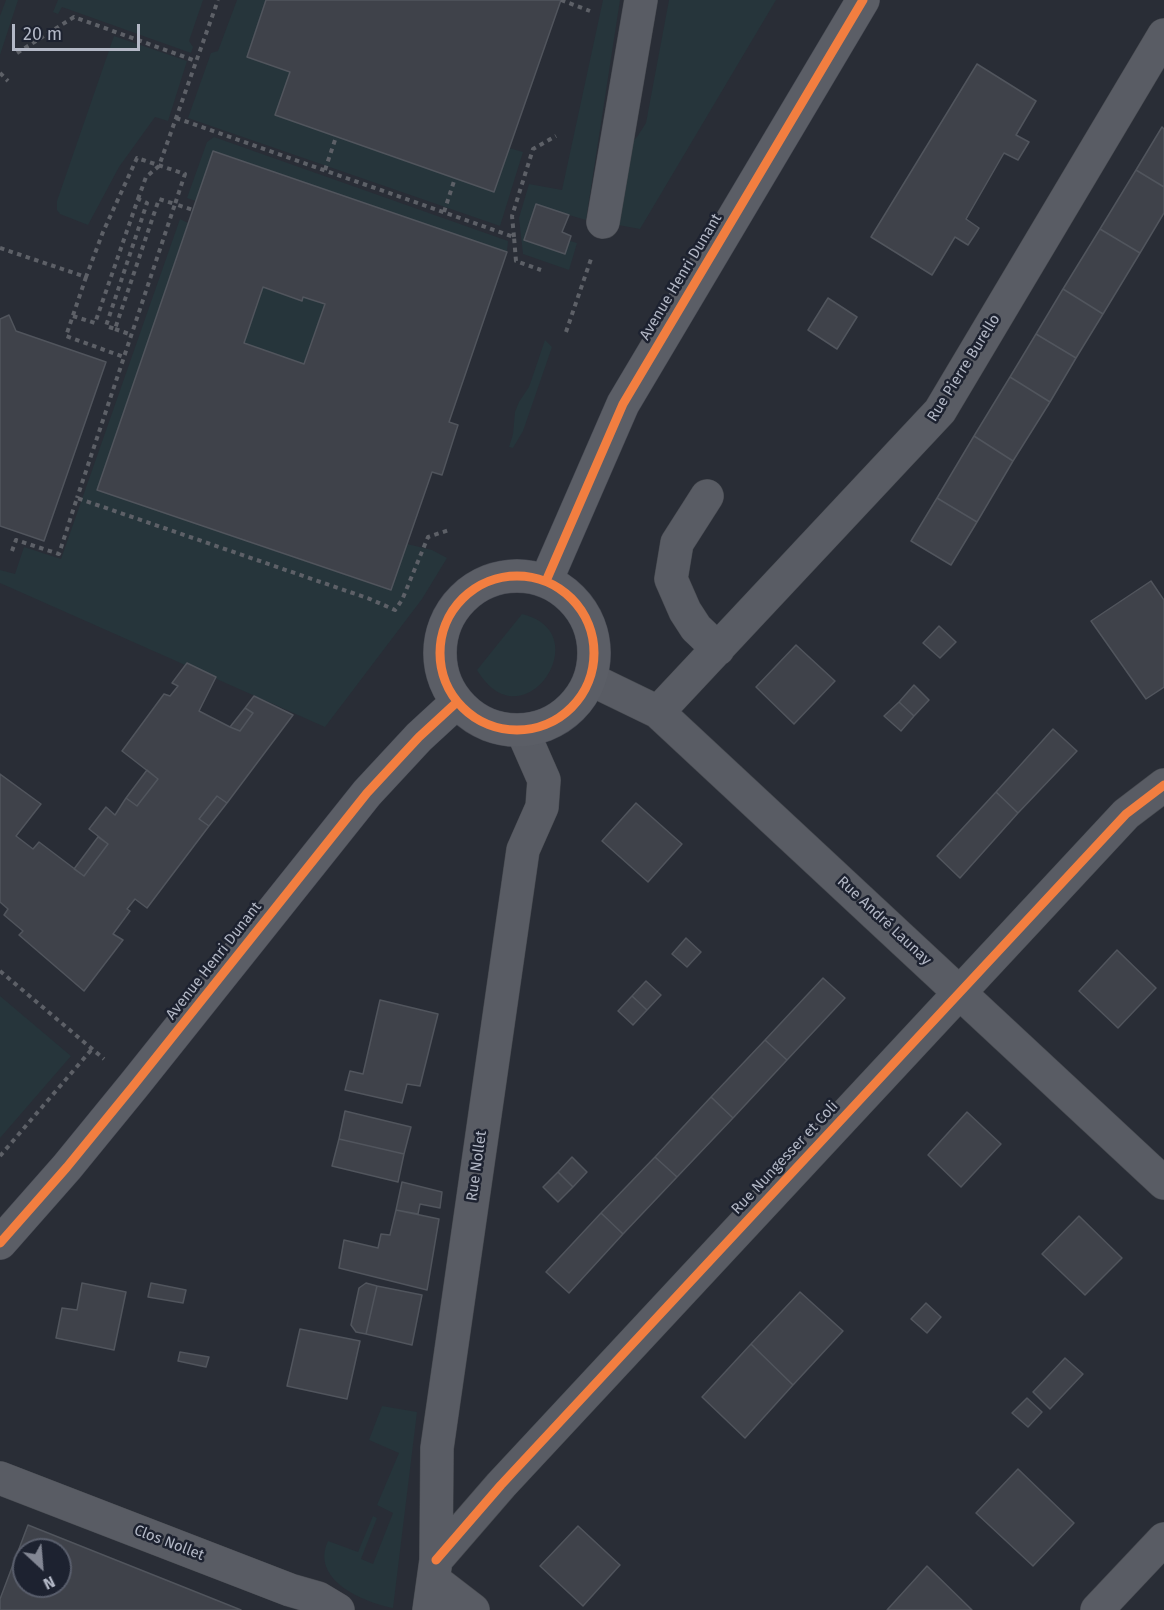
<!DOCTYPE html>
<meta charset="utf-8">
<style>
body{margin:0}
#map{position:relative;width:1164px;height:1610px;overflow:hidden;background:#292d36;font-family:"Fira Sans",sans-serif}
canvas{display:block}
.north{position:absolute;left:12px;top:1538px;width:60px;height:60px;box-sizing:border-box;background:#1d2230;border:2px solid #595e6c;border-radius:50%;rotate:154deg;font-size:16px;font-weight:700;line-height:24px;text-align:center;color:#b3b8c6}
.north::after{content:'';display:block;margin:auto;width:21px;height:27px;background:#838794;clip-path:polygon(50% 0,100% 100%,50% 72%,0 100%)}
.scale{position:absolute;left:12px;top:24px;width:128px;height:27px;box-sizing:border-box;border:3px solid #b3b8c6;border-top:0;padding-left:8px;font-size:18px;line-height:21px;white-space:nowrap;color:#b3b8c6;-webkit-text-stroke:4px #1d2230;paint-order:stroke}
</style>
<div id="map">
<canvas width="1164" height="1610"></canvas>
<div class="north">N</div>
<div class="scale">20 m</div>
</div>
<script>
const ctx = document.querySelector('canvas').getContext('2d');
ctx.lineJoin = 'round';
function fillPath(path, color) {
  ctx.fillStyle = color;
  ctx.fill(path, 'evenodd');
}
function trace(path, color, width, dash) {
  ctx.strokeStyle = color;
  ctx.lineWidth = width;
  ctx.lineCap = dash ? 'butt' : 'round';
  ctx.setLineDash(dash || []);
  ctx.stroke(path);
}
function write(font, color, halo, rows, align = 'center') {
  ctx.font = font + ' "Fira Sans",sans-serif';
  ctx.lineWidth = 5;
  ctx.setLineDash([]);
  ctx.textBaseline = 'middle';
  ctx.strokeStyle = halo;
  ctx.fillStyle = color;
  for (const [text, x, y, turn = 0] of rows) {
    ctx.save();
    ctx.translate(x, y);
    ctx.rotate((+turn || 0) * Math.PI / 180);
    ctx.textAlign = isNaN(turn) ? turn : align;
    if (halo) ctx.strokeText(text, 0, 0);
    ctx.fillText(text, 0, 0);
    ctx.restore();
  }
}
fillPath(new Path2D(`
 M 6,0 L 18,0 L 0,55 L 0,16 Z
 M 58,0 L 203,0 L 189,41 L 193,47 L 191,53 L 62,7 L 58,14 L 53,12 Z
 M 237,0 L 266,0 L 247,57 L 290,72 L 494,192 L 509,148 L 523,152 L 500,226 L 188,118 L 211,53 L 218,51 Z
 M 603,0 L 620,0 L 586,220 L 569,215 L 562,232 L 571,236 L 570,241 L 577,243 L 569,270 L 523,254 L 519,218 L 529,184 L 562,190 Z
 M 669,0 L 776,0 L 640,229 L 607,223 L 626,148 L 637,137 L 646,123 Z
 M 114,36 L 187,61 L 168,121 L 155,117 L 119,167 L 88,225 L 60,214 L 57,210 L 57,201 Z
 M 214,137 L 508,241 L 507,252 L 213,151 L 196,201 L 187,198 L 207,142 Z
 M 180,219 L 188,223 L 98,490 L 390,590 L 407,544 L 432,550 L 447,558 L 422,599 L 325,727 L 0,583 L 0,570 L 15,574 L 24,547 L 61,559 Z
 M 263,287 L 302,301 L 303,297 L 325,304 L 304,364 L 244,343 Z
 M 545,340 L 552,347 L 523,431 L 513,448 L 509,447 L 513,434 L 515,412 L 519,402 L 529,387 Z
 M 522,614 C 600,632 523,747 477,670 Z
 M 0,996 L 71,1056 L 0,1138 Z
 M 382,1406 L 417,1412 L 393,1608 C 363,1602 310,1580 328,1541 L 358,1552 L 373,1516 L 377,1518 L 361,1559 L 373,1564 L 393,1513 L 377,1505 L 399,1453 L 369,1440 Z`), '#26353b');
const building = new Path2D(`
 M 266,0 L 561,0 L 494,192 L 275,115 L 290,72 L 247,57 Z
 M 977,64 L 1036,101 L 1016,135 L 1029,142 L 1018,160 L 1004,153 L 966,219 L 979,228 L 974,236 L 968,245 L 955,237 L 932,275 L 871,237 Z
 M 1162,127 L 1164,129 L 1164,187 L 1136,170 Z
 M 213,151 L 507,252 L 449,422 L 458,425 L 442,475 L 432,472 L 391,590 L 97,490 ZM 263,287 L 302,301 L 303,297 L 325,304 L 304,364 L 244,343 Z
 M 1136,170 L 1164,187 L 1164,213 L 1140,253 L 1100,229 Z
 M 536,204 L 569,215 L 562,232 L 571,236 L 565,254 L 524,240 Z
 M 1100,229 L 1140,253 L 1103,314 L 1063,289 Z
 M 1063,289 L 1103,314 L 1076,358 L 1036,334 Z
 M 828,298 L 857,317 L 837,349 L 808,330 Z
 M 9,315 L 16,331 L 106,362 L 44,541 L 0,526 L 0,319 Z
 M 1036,334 L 1076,358 L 1050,402 L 1010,377 Z
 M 1010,377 L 1050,402 L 1013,461 L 974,436 Z
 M 974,436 L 1013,461 L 977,522 L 937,498 Z
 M 937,498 L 977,522 L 951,565 L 911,541 Z
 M 1151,581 L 1164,600 L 1164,687 L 1146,699 L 1091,621 Z
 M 939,626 L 956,642 L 940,658 L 923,643 Z
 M 796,645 L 835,681 L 794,724 L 756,687 Z
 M 187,663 L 216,677 L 199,711 L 230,727 L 240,731 L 253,713 L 245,708 L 254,696 L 293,715 L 227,803 L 217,796 L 199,819 L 209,826 L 147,908 L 135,899 L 127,909 L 130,911 L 113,934 L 123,940 L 84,991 L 19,935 L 23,931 L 4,915 L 8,909 L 0,902 L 0,774 L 41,804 L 16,836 L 33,849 L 39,842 L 84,876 L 108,844 L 89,829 L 106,807 L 115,815 L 126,798 L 137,806 L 158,779 L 122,751 L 164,694 L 170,696 L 178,686 L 172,683 Z
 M 914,685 L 929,700 L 914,716 L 899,702 Z
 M 899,702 L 914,716 L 901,731 L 884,716 Z
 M 245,708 L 253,713 L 240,731 L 230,727 Z
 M 1053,729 L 1077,751 L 1018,813 L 996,792 Z
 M 147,770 L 158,779 L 137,806 L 126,798 Z
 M 996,792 L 1018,813 L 960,878 L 937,856 Z
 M 217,796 L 227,803 L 209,826 L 199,819 Z
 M 636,803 L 682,844 L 648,882 L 602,841 Z
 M 98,837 L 108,844 L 84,876 L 74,869 Z
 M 686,938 L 701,952 L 687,967 L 672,954 Z
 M 1117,950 L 1156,988 L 1118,1028 L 1079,991 Z
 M 823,978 L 845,998 L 787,1060 L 765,1040 Z
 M 646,981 L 661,995 L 647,1010 L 632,996 Z
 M 632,996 L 647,1010 L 633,1025 L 618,1011 Z
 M 380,1000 L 438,1014 L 420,1086 L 407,1084 L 402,1103 L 345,1090 L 350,1071 L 363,1074 Z
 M 765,1040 L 787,1060 L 733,1118 L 711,1097 Z
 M 711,1097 L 733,1118 L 677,1177 L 655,1157 Z
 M 345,1111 L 411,1127 L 404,1154 L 339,1139 Z
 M 967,1112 L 1001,1144 L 961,1187 L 928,1155 Z
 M 339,1139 L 404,1154 L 398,1182 L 332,1166 Z
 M 572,1157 L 587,1172 L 573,1187 L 558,1172 Z
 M 655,1157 L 677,1177 L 623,1234 L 601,1213 Z
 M 558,1172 L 573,1187 L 558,1202 L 543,1187 Z
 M 402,1182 L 442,1192 L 440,1208 L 420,1204 L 418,1214 L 396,1210 Z
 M 396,1210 L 439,1219 L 427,1290 L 339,1268 L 344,1240 L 378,1248 L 381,1234 L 390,1235 Z
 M 601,1213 L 623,1234 L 569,1293 L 546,1272 Z
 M 1079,1216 L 1122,1258 L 1085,1295 L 1042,1254 Z
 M 82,1283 L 126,1292 L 114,1350 L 56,1338 L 62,1308 L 77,1310 Z
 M 151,1283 L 186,1290 L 183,1303 L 148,1297 Z
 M 366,1283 L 377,1286 L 366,1334 L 356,1332 L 351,1325 L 359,1288 Z
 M 377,1286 L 422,1295 L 412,1345 L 366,1334 Z
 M 800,1292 L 843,1331 L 793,1385 L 751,1344 Z
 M 926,1303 L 941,1317 L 927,1333 L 911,1319 Z
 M 300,1329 L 360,1341 L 347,1399 L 287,1386 Z
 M 751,1344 L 793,1385 L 745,1438 L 702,1397 Z
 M 180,1352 L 209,1357 L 206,1367 L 178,1361 Z
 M 1065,1358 L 1083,1374 L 1050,1409 L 1033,1392 Z
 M 1027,1398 L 1042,1412 L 1028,1427 L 1012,1413 Z
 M 1018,1469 L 1074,1523 L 1033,1566 L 976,1513 Z
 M 28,1525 L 186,1588 L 241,1610 L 0,1610 L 0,1599 ZM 24,1550 L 60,1550 L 60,1586 L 24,1586 Z
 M 578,1526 L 620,1565 L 583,1606 L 540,1566 Z
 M 927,1566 L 972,1610 L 887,1610 Z`);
fillPath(building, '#3f424a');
trace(building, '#51555d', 1.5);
const minor = new Path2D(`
 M 603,222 L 641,0
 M 707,496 L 677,543 L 671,579 L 685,611 L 696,628 L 718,649
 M 590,679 L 658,712 L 1164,1183
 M 658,712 L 940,411 L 1164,35
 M 0,1478 L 290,1590 L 318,1598 L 338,1610
 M 436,1560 L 501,1485 L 1126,814 L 1164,785
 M 434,1580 L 473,1610
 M 429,1610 L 436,1560 L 437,1448 L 523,850 L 542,807 L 544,780 L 522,730
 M 1097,1610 L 1164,1539`);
const major = new Path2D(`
 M440 653a77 77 0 1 1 154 0a77 77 0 1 1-154 0Z
 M 546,581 L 623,404 L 863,0
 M 0,1243 L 67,1167 L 134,1085 L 367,793 L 419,737 L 457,702`);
trace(minor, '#474a50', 34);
trace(major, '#474a53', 34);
trace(new Path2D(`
 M 561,0 L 590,11
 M 17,53 L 74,17 L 196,61
 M 0,73 L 8,81
 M 176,118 L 514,237 L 516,261 L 541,270
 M 325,170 L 336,137
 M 138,199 L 146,177 L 159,166 L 218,0
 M 444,212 L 455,178
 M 514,237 L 512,216 L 533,149 L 556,136
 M 0,248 L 86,277 L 103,232 L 137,158 L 185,174 L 175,204 L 193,210
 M 86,277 L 66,336 L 124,357
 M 73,316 L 95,323 L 138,199 L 147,203 L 106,326 L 115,329 L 159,199 L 175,204 L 77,498
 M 115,329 L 132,335
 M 566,332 L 591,259
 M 12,551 L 16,540 L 59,554 L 77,498 L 370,599 L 395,610 L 402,600 L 428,537 L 449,530
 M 0,971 L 104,1059
 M 0,1156 L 92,1049`), '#5d6067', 4, [4.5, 4.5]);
trace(minor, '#595c64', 33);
trace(major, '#5b5e66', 33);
trace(new Path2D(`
 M440 653a77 77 0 1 1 154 0a77 77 0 1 1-154 0Z
 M 546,581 L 623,404 L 863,0
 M 0,1243 L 67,1167 L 134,1085 L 367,793 L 419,737 L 457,702
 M 436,1560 L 501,1485 L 1126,814 L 1164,785`), '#f27e40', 9);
write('15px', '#b3b8c6', '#1d2230', [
 ["Avenue Henri Dunant",681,277,-59],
 ["Rue Pierre Burello",964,368,-58],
 ["Rue André Launay",884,921,43],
 ["Avenue Henri Dunant",214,961,-52],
 ["Rue Nungesser et Coli",785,1158,-47],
 ["Rue Nollet",477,1166,-82],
 ["Clos Nollet",169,1543,21]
]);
</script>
